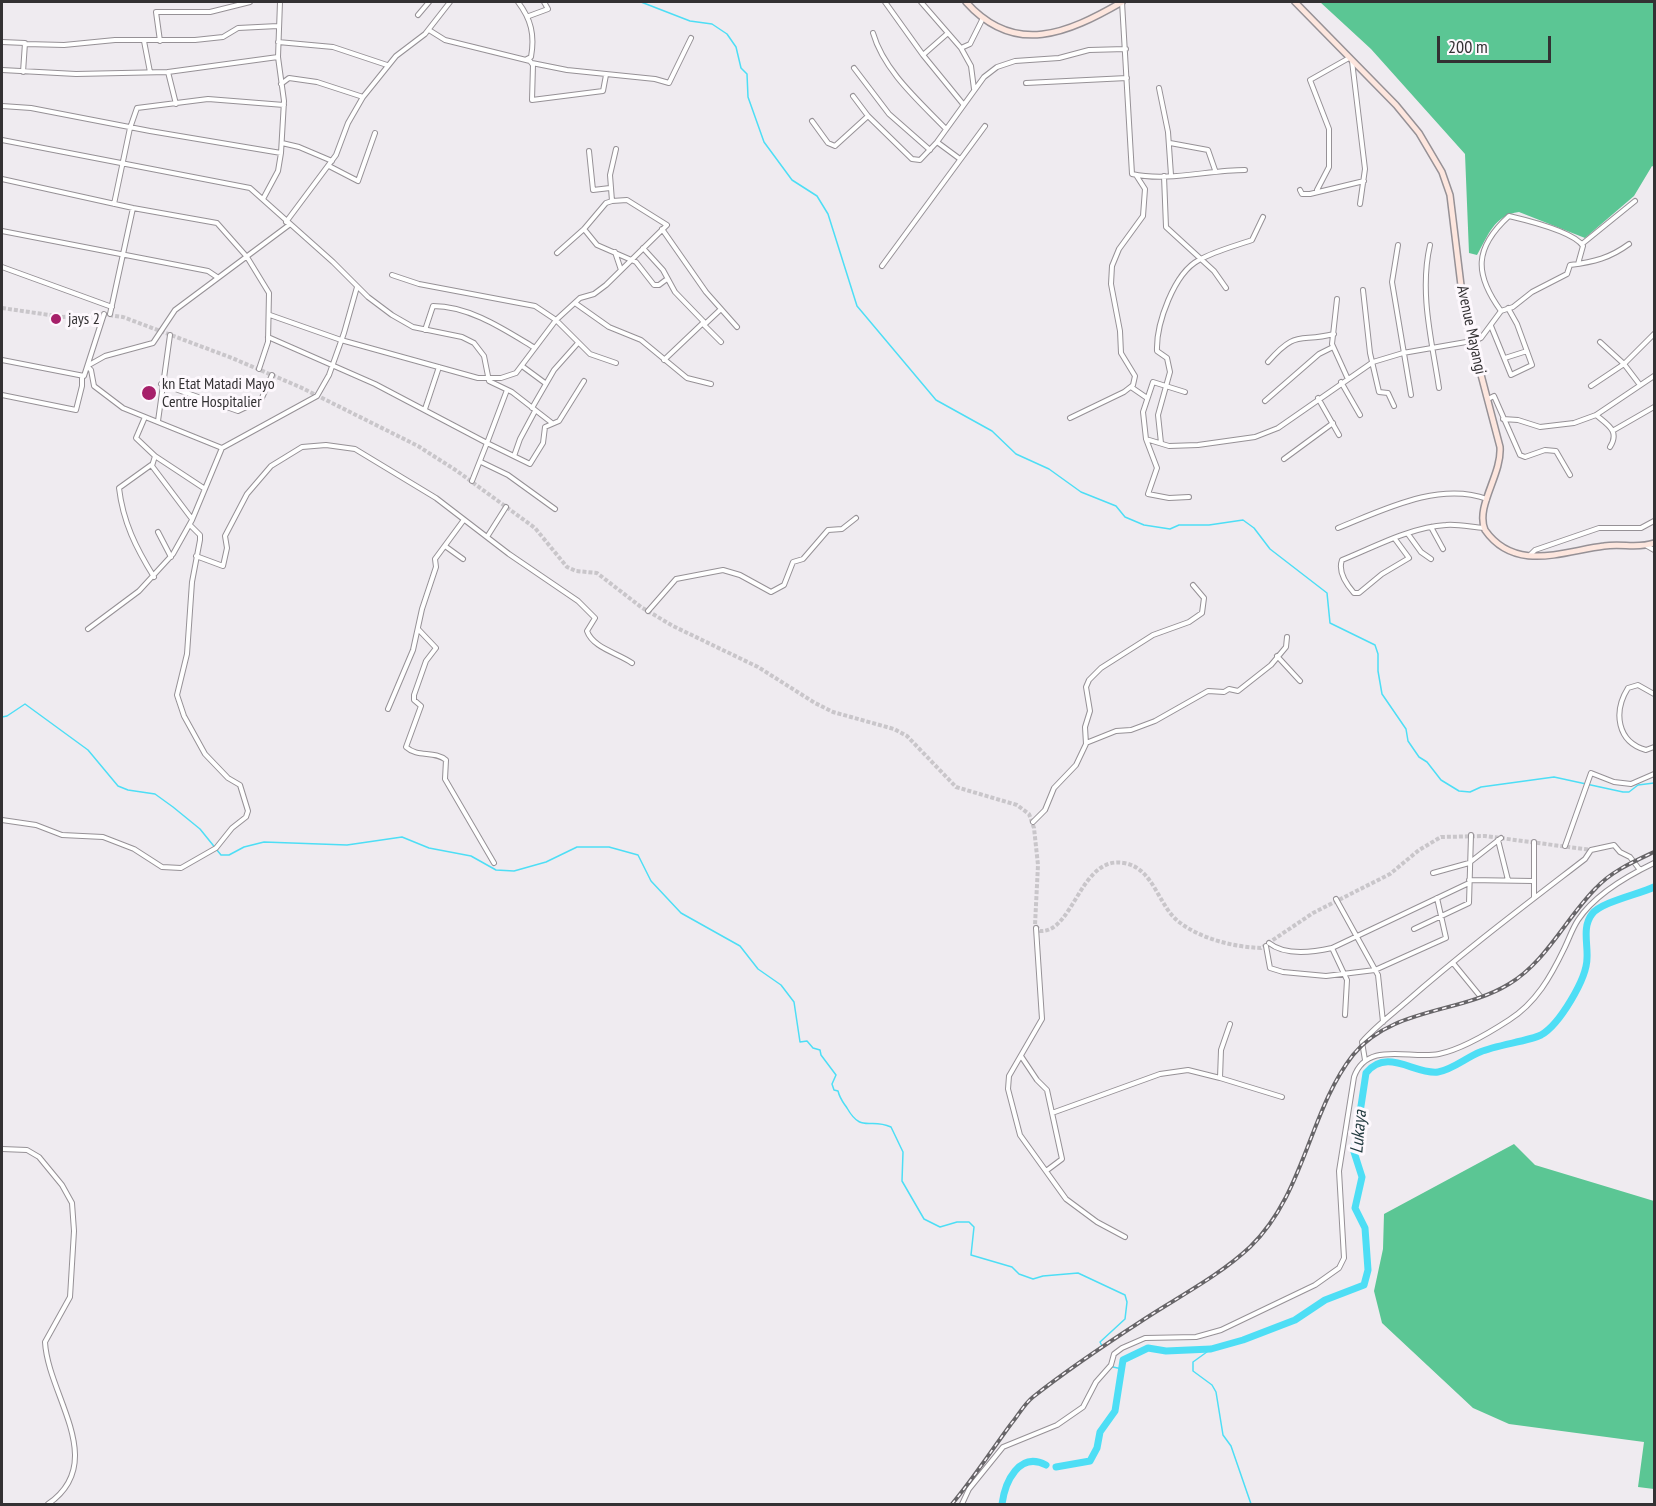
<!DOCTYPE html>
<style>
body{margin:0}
#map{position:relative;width:1656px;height:1506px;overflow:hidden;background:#efebf0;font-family:"PT Sans Narrow",sans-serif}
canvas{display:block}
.frame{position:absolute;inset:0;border:3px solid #333133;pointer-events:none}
.scale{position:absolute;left:1437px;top:36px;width:114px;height:27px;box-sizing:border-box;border:3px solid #333133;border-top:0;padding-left:8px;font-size:18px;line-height:21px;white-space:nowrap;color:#333133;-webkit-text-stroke:4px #fdf8fd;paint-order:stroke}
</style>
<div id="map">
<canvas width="1656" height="1506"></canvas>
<div class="frame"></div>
<div class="scale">200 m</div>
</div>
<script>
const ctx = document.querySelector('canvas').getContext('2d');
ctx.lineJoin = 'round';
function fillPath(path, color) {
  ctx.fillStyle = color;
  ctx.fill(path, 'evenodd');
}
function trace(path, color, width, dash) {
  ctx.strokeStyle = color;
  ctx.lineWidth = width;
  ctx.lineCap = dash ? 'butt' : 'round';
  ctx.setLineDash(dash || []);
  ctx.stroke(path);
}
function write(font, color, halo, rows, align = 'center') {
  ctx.font = font + ' "PT Sans Narrow",sans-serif';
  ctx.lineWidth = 6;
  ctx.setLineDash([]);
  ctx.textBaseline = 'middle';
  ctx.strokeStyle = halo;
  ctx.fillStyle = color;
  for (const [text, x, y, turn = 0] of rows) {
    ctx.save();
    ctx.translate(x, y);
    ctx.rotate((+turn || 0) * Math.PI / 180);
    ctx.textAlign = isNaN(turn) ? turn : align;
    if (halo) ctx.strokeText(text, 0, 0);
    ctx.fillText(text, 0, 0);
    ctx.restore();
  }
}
fillPath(new Path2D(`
 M 1320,2 L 1654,2 L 1654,167 L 1652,166 L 1634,196 L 1585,238 L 1519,212 C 1494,215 1488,236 1477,255 L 1469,253 L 1465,154 L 1371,49 Z
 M 1514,1144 L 1535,1165 L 1654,1201 L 1654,1489 L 1638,1487 L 1644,1442 L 1509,1424 L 1473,1408 L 1382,1323 L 1374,1291 L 1383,1249 L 1384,1214 Z`), '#5bc694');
trace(new Path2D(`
 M 641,2 L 690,21 L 712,24 L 727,34 L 736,47 L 741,68 L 747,74 L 748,97 L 764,142 L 792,180 L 817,196 L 828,214 L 857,306 L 936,400 L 992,431 L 1016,454 L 1049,469 L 1081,492 L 1116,506 L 1125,517 L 1144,525 L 1170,529 L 1179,525 L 1209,525 L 1243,520 L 1254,528 L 1270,549 L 1327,593 L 1330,623 L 1375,645 L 1378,654 L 1378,671 L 1382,694 L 1406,729 L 1408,741 L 1419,757 L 1427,762 L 1441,780 L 1459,791 L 1470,792 L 1481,787 L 1554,777 L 1623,792 L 1629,792 L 1638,785 L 1654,783
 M 2,717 L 7,716 L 25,704 L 88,750 L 118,786 L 128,790 L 155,794 L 173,807 L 200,829 L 221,855 L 229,855 L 244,847 L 264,842 L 347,845 L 402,837 L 429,848 L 471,856 L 496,870 L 514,871 L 546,862 L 577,847 L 609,847 L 638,855 L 651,881 L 681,913 L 740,946 L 758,969 L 781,985 L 794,1002 L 800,1042 L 807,1041 L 813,1048 L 820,1050 L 821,1055 L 836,1075 L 832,1084 L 834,1090 L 838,1091 C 840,1099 843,1102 847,1108 C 862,1134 869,1117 891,1127 L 903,1152 L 902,1181 L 924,1219 L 940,1227 L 957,1222 L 969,1222 L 974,1227 L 971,1255 L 1012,1267 L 1019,1274 L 1033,1279 L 1043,1276 L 1078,1273 L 1125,1295 L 1127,1302 L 1125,1319 L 1100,1342 L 1102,1346
 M 1211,1349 L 1193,1362 L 1193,1371 L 1212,1385 L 1216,1392 L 1223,1435 L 1231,1446 L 1251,1504
 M 1113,1367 L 1122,1369`), '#4ddef5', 1.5);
trace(new Path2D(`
 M 1056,1467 L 1090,1461 L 1097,1448 L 1100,1432 L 1115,1411 L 1123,1360 L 1148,1348 L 1166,1351 L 1211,1349 L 1243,1340 L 1295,1320 L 1325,1300 L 1364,1285 L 1368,1270 L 1365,1228 L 1355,1208 L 1362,1177 L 1354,1152 L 1366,1073 C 1387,1047 1415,1075 1438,1072 C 1452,1070 1467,1057 1480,1052 C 1496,1045 1529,1041 1541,1035 C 1559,1025 1587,979 1587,958 C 1588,944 1582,927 1592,914 C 1601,902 1640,894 1654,887
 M 1002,1504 C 1005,1482 1019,1451 1046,1465`), '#4ddef5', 7);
trace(new Path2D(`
 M 2,308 L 63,317 L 101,314 L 123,317 L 232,358 L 300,387 L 418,446 L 457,471 L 535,528 L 567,567 L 576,571 L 597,573 L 641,607 L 673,626 L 758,667 L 815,703 L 833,712 L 894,729 L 907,736 L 956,787 L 1017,805 L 1029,814 L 1034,828 L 1038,865 L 1035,925 L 1040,931 C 1074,933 1080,855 1124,863 C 1154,868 1158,906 1179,922 C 1201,939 1234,947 1261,948 L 1313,913 L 1390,874 L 1419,850 L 1441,837 L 1485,836 L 1591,850`), '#c9c6ca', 4, [4, 2]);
const street = new Path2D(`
 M 518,2 C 531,19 535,35 531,57 L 527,59
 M 885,2 L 923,55 L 963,104
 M 921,2 L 961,48 L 970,44 L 983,18
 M 1122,2 L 1132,174 C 1168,182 1208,170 1245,170
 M 418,15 L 429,2
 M 529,16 L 548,9 L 544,2
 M 429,30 L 445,40 L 530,61 L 533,65 L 532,100 L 603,91 L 606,75
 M 873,33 C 884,71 919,101 946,129
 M 144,41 L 150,72
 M 160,41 L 156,12 L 210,12 L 250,2
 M 2,42 L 25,43 L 23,72
 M 278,42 L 333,47 L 387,65
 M 26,44 L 64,45 L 115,40 L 195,40 L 223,37 L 238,28 L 278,26
 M 961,48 L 971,66 L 974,89
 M 923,55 L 948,33
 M 1352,61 L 1365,169 L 1360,204
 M 532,63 L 567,70 L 655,79 L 669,83 L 691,38
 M 854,68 L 889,114 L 930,150
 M 2,70 L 76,74 L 168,72 L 278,57
 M 168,72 L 176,104
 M 1026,83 L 1127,78
 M 281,84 L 289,78 L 317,82 L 363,97
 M 1159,88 L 1168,132 L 1171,175
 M 853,96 L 868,116 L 912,159 L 920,160 L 937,142 L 984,77 L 997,67 L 1015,61 L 1059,58 L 1089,50 L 1126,49
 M 2,106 L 31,108 L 150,131 L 281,153
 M 812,121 L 828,143 L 835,146 L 868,116
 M 2,140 L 250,188 L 333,262 L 368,297 L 392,315 L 413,327 L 462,337 L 474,343 L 484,356 L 489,381 L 512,392 L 552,423
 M 937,142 L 960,159
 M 282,143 L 299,147 L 332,161
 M 1170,143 L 1208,150 L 1215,170
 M 589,151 L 593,190 L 610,188
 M 329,166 L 358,181 L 375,133
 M 1164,176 L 1166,227 L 1214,271 L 1226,288
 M 2,179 L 133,208 L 217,223 L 247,257 L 269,293 L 268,342 L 259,369
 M 1300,190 L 1302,194 L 1310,194 L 1364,181
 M 1317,190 L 1329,167 L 1329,129 L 1310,80 L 1349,58
 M 263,199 L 278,171 L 281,153 L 284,101 L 278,57 L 280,2
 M 612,201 L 610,175 L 616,149
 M 114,204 L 130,128 L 137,108 L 208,99 L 284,105
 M 286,222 L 336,155 L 348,123 L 363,97 L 396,56 L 425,34 L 450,2
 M 584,229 L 597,245 L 636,262 L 654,285 L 659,285 L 667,279
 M 662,229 L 706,292 L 737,327
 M 2,231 L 208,271 L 217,277
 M 1582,244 L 1635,201
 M 1398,245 L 1392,282 L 1411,395
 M 1430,245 C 1419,293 1432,341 1439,388
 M 643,248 L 663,270 L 675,292 L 704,322 L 664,360
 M 615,252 L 621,270
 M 882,266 L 985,126
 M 2,267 L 112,307
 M 392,275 L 419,284 L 535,306 L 556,320 L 590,354 L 616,363
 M 1363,290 L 1370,353 L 1379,392 L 1388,393 L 1394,406
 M 1337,299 L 1332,344 L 1347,377
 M 575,303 L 609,327 L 641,340 L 687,378 L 711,384
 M 721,309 L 704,325 L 721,342
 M 1501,311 C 1474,274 1474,248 1509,216 C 1526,220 1574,232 1583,246 L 1578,264
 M 110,314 L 133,208
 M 270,315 L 341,340 L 478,378 L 501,378 L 516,373 L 556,320 L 580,298 L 594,294 L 606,285 L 667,225 L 627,200 L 612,201 L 606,203 L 584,229 L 557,253
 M 1491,326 L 1511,375 L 1532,365 L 1517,324 L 1508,308
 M 425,330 L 433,306 C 470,306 505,330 535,348
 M 268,337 L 375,384 L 487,443 L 472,481
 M 1472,342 L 1481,338 L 1501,311 L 1513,307 L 1532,292 L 1567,274 L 1570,265 C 1594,262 1610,258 1629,244
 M 1505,358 L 1527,351
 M 2,360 L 84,376 L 104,314
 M 1268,362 C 1297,329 1298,343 1334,334
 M 89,365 L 105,356 L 153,343 L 175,310 L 289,225
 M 522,366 L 545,383
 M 88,367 L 91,370 L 94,386 L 123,408 L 222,448
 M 1341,382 L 1360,415
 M 161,384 L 238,411 L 261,400 L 272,375
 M 1640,385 L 1624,364 L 1654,334
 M 1591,386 L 1624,364 L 1600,342
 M 1131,387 L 1147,398
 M 507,390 L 487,443 L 530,464 L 543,443 L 545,427 L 559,421 L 584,381
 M 1185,392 L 1153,382 L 1143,412 L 1146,439 L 1157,468 L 1148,494 L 1169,498 L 1189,497
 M 2,395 L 76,410 L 82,386 L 82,376
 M 1318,398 L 1339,435
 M 1488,399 L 1494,396 L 1520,455 L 1525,457 L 1545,450 L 1556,451 L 1570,475
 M 1265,401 L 1319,354 L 1333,347
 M 532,408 L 554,370 L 578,343
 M 425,409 L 439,367
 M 1596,415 C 1608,425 1620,431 1610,447
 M 145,417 L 136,438 L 155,456 L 152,466 L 192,519
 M 1070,418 L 1124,392 L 1133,385 L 1135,376 L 1121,353 L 1120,331 L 1111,284 L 1112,266 L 1119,249 L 1143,216 L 1145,189 L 1136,175
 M 1503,419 L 1518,420 L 1540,427 L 1574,423 L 1596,415 L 1654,376
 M 158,421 L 170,335
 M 1614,430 L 1654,407
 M 1146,439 L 1169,446 L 1198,445 L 1255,437 L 1278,428 L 1373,362 L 1403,353 L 1472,341
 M 1161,443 L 1158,415 L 1170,372 L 1167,358 L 1157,351 C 1156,324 1174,273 1199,260 C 1215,251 1235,246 1252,240 L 1263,217
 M 155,456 L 205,489
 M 514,456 L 520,439 L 535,411
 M 1284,459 L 1333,423
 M 481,462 L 508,475 L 555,509
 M 151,465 L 119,488 C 123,522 136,548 154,577
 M 1431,527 L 1443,549
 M 1338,528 C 1383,510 1439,481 1487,499
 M 158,532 L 171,557
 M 1408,534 L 1421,552 L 1431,559
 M 487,537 L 506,507
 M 1395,539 L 1409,558 L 1382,574 L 1359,593 L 1354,593 C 1346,584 1338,571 1342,560 C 1374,547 1411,527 1446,525 C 1458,524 1471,527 1484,528
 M 445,546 L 463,559
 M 1647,546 L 1654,550
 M 196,556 L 223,566 L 227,548 L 225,536 L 247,494 L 271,466 L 302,447 L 326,445 L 355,449 L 436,498 L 509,554 L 578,601 L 595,618 L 587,631 C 593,648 618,653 632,663
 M 1529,556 L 1535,550 L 1599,528 L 1641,528 L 1654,521
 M 648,611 L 676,579 L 723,570 L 740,575 L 771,592 L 784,585 L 793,562 L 803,559 L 828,530 L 842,529 L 856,518
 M 88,629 L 139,591 L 173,554 L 192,520 L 222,448 L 317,396 L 329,375 L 344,333 L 357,287
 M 418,629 L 436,648 L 426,661 L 414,695 L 414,700 L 421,706 L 406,747 C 418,758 434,750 446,760 L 445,779 L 494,863
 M 1277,656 L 1300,681
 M 1654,694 L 1638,685 L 1628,688 C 1613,712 1617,742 1646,750 L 1654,747
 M 388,709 L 413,650 L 422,609 L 436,567 L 435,559 L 463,521
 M 1086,743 L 1116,731 L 1131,730 L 1155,721 L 1208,691 L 1224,692 L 1229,689 L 1238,691 L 1271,665 L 1286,647 L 1287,637
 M 2,820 L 36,825 L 62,835 L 103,837 L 134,849 L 162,867 L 181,868 L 216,848 L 232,828 L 246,817 L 248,811 L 240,785 L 228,778 L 205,754 L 184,716 L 177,695 L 187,654 L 192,582 L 200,540 L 200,535 L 190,525
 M 1033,822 L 1045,810 L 1054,788 L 1076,765 L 1086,744 L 1085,727 L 1090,711 L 1086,687 L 1089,680 L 1101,668 L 1153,635 L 1189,622 L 1202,613 L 1204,598 L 1193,585
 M 1498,840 L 1508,880
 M 1534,842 L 1534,897
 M 1565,846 L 1591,773 L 1614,782 L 1631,784 L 1654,774
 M 1433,873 L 1469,863 L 1501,838
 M 1469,880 L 1533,881
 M 1336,899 L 1378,975 L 1383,1022
 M 1036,928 L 1042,1019 L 1009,1076 L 1008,1089 L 1020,1135 L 1066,1199 L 1097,1222 L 1125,1237
 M 1414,929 L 1469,903 L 1471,835
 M 1269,943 C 1285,956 1314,952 1332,948 L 1469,883
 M 1266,946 L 1270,968 L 1283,972 L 1326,976 L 1375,970 L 1446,938 L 1437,898
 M 1332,948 L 1347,980 L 1345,1015
 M 1453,963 L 1480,996
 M 1021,1056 L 1037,1080 L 1047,1090 L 1052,1113
 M 1365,1060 L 1362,1042 C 1375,1027 1391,1015 1406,1002 C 1463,952 1524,906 1585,859 L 1591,850 L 1614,845 L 1620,852 L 1630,857 L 1640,870
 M 1220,1078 L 1282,1097
 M 2,1149 L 27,1150 L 39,1157 L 62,1185 L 72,1203 L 74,1231 L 70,1297 L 45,1342 C 48,1396 109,1462 48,1504
 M 1046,1171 L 1062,1159 L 1052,1113 L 1160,1074 L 1188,1070 L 1220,1078 L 1221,1050 L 1230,1024
 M 962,1504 L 969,1489 L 1003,1447 L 1057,1425 L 1083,1407 L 1096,1382 L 1111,1365 L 1114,1354 L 1122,1348 L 1145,1338 L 1196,1337 L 1221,1330 L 1315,1285 L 1339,1268 L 1344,1258 L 1339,1171 L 1354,1077 C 1367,1040 1411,1060 1439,1054 C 1463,1049 1489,1033 1509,1020 C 1536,1003 1551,976 1564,949 C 1569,939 1572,929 1578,920 C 1595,894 1627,876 1654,863`);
const secondary = new Path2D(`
 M 966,2 C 1015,57 1068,33 1122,2
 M 1295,2 L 1396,105 L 1419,133 L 1442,172 L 1450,195 L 1464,310 L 1500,447 C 1502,475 1475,506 1485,530 C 1515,573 1564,551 1604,546 C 1622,543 1637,549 1654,543`);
trace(street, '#969196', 6);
trace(secondary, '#969196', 8);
trace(street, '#fff', 4);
trace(secondary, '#fde6de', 5);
const rail = new Path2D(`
 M 952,1504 C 973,1479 991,1451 1011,1424 C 1018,1416 1024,1404 1033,1397 C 1067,1370 1106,1344 1143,1320 C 1178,1297 1219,1276 1250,1247 C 1305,1194 1309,1111 1353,1055 C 1392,1007 1460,1014 1509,984 C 1546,962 1566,918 1596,888 C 1612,871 1633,862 1654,852`);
trace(rail, '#676568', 4);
trace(rail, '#fdf8fd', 1.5, [4.5]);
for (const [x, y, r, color] of [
 [56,319,6,"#a6206a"],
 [149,393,8,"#a6206a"]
]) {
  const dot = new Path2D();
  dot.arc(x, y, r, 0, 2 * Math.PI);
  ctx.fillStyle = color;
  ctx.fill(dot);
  trace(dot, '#fdf8fd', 2);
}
write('16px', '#333133', '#fdf8fd', [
 ["jays 2",68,319],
 ["kn Etat Matadi Mayo",162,384],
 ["Centre Hospitalier",162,402]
], 'left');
write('16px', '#333133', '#fdf8fd', [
 ["Avenue Mayangi",1471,330,78]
]);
write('italic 18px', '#243c41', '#fdf8fd', [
 ["Lukaya",1359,1132,-85]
]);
</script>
